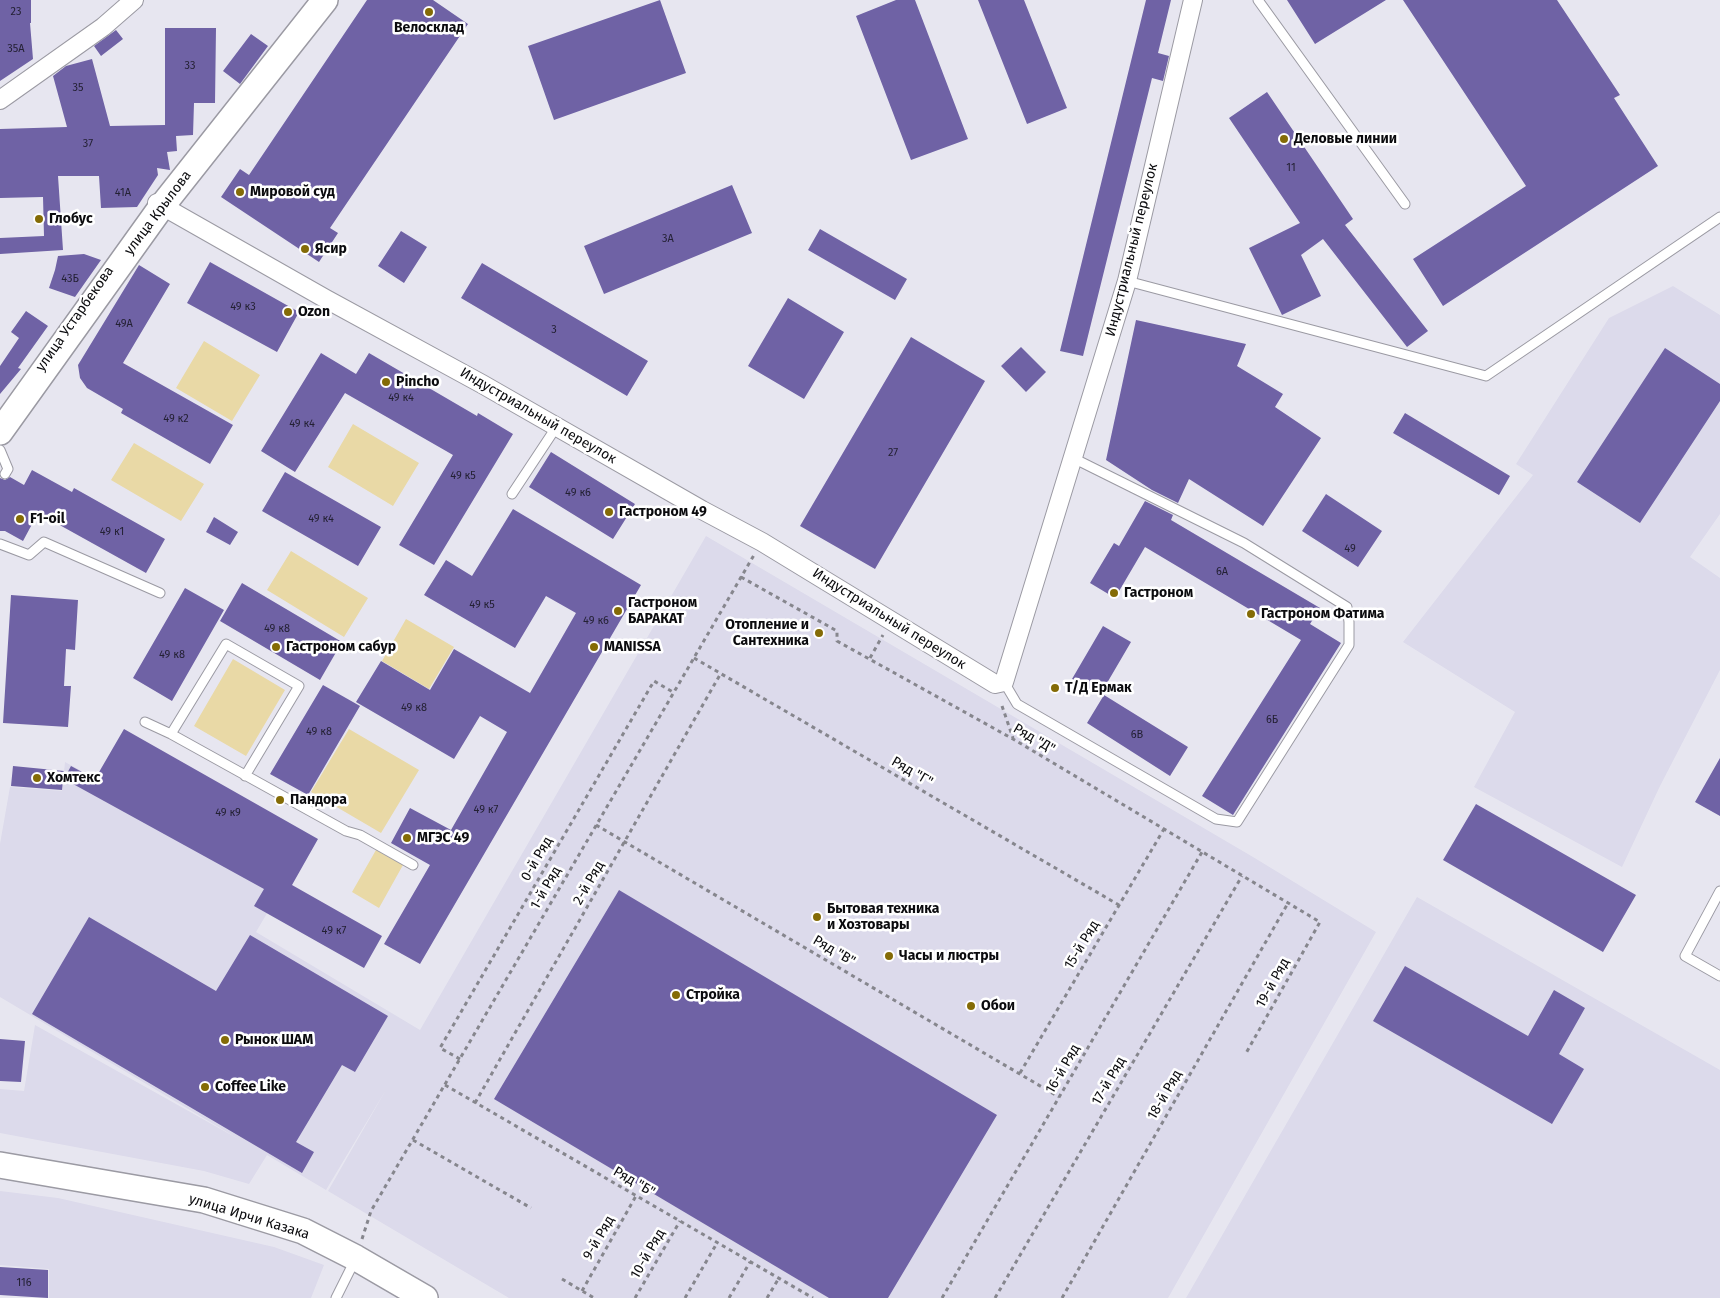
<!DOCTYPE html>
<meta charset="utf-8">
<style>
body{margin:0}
canvas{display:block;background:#e7e6f0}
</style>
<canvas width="1720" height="1298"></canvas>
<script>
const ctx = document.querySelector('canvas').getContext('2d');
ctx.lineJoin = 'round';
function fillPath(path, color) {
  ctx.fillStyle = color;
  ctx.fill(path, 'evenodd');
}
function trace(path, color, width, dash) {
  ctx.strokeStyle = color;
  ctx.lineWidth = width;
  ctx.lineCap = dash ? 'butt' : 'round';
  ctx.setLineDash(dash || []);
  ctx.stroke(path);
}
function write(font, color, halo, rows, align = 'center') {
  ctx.font = font + ' "Fira Sans",sans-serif';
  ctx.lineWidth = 5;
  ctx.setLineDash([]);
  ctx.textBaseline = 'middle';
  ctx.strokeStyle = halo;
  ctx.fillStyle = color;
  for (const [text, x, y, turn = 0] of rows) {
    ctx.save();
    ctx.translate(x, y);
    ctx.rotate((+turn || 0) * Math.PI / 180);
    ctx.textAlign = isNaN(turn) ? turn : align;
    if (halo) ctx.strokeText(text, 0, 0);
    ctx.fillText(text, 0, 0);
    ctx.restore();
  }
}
fillPath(new Path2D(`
 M 1673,286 L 1720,315 L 1720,514 L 1690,557 L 1720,578 L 1720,670 L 1660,786 L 1622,867 L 1474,787 L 1515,712 L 1403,642 L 1533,475 L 1516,464 L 1609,318 Z
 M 706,536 L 1253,857 L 1376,932 L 1168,1298 L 509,1298 L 328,1191 L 387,1088 L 326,1190 L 267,1155 L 249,1184 L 204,1171 L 0,1133 L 0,1089 L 24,1091 L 35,1025 L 242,1141 L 0,997 L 0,844 L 10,787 L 62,791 L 65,762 L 286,881 L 256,932 L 420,1030 Z
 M 1417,897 L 1720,1070 L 1720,1298 L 1186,1298 Z
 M 0,1191 L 58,1198 L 274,1247 L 324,1265 L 311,1298 L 49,1298 L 49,1269 L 0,1265 Z`), '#dcdaeb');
fillPath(new Path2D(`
 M 204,341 L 260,375 L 232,421 L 176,388 Z
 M 353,424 L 419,463 L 393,506 L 328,467 Z
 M 134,443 L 204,484 L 181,521 L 111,480 Z
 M 291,551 L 368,598 L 344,637 L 267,590 Z
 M 406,619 L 454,647 L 429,689 L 382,661 Z
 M 233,659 L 285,690 L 246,756 L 194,726 Z
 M 349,729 L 419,770 L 381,833 L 311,792 Z
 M 376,850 L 403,865 L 379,908 L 352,892 Z`), '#e9d9a6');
fillPath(new Path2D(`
 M 0,0 L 31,0 L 31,23 L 30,23 L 33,59 L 0,81 Z
 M 367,0 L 433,0 L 468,24 L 330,228 L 338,233 L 319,262 L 221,197 L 240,169 L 249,175 Z
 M 660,0 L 686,73 L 554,120 L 528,46 Z
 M 896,0 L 915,0 L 968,139 L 911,160 L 856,16 Z
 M 978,0 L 1024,0 L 1067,108 L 1027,124 Z
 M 1146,0 L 1171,0 L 1158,53 L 1169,56 L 1163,81 L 1152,78 L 1083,356 L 1060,351 Z
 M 1287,0 L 1386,0 L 1315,44 Z
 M 1403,0 L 1557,0 L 1620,95 L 1614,98 L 1658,166 L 1443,306 L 1413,259 L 1526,186 Z
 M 165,28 L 216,28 L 215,103 L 194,103 L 193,135 L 176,136 L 177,151 L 167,152 L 170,170 L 157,168 L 158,175 L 137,207 L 101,208 L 99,176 L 58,176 L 63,250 L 0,254 L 0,238 L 44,236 L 43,197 L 0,198 L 0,129 L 67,127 L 53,76 L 66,66 L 92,59 L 110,126 L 165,125 Z
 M 116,30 L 123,39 L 101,56 L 94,46 Z
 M 251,34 L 268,46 L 240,84 L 223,71 Z
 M 1267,92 L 1353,219 L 1345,225 L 1428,331 L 1407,347 L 1323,239 L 1301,255 L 1321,296 L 1282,315 L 1249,248 L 1300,223 L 1229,118 Z
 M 732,185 L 752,233 L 604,294 L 584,246 Z
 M 820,229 L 907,279 L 895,300 L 808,250 Z
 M 401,231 L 427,247 L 404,283 L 378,266 Z
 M 84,254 L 101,260 L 75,297 L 49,288 L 55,270 L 58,256 Z
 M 210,262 L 299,312 L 277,352 L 187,303 Z
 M 482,263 L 648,361 L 627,396 L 461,298 Z
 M 139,265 L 170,284 L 123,363 L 233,425 L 210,464 L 121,413 L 123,409 L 87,388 L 80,378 L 78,365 Z
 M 788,298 L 844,332 L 804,399 L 748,366 Z
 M 26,311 L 48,326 L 18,368 L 21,369 L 0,394 L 0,366 L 19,338 L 11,332 Z
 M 1136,320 L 1246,344 L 1237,366 L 1283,394 L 1275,407 L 1321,438 L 1263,526 L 1189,479 L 1178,503 L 1152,490 L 1106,460 Z
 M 911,337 L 985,381 L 875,569 L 800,526 Z
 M 1021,347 L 1046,372 L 1026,392 L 1001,366 Z
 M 1665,348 L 1720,384 L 1720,401 L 1640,523 L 1577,482 Z
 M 321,353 L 356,374 L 369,353 L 477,416 L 478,413 L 513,434 L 434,565 L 399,545 L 453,455 L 345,393 L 295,472 L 261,451 Z
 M 1405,413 L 1510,476 L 1499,495 L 1393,433 Z
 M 551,452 L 635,504 L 613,539 L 529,487 Z
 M 32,470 L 72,492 L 74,488 L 165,539 L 146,573 L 38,513 L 23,541 L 5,531 L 0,531 L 0,478 L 5,480 L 10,477 L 24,485 Z
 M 285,472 L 381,527 L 358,566 L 262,511 Z
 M 1326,494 L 1382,531 L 1358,567 L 1302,531 Z
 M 1145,501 L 1173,515 L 1171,520 L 1320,608 L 1310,624 L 1341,643 L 1233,815 L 1202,796 L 1301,640 L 1145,547 L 1115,598 L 1090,583 L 1114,543 L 1119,546 Z
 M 513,509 L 641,585 L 420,964 L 384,944 L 430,865 L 391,843 L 410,808 L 451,830 L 507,732 L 480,716 L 454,759 L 356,702 L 381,661 L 430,690 L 454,649 L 530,693 L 576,613 L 546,596 L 515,648 L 424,595 L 446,560 L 472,576 Z
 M 214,517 L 238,532 L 230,545 L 206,532 Z
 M 242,583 L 342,642 L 320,680 L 220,621 Z
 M 185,588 L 224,610 L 172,701 L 133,678 Z
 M 11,595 L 78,600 L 75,650 L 66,649 L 64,686 L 71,686 L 68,727 L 3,723 Z
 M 1103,626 L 1131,642 L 1100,695 L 1072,679 Z
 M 323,685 L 360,706 L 308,795 L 270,774 Z
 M 1104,695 L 1188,747 L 1170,776 L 1087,723 Z
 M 124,729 L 318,839 L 292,885 L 382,936 L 364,968 L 254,906 L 264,889 L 64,779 L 71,766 L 95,779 Z
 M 1720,758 L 1720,816 L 1695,802 Z
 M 13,766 L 64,771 L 62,790 L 11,786 Z
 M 1476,804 L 1636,895 L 1603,952 L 1443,860 Z
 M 619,890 L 997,1115 L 888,1298 L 829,1298 L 494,1099 Z
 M 89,917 L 216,991 L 250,935 L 388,1016 L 355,1072 L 342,1065 L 296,1142 L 314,1152 L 302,1173 L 32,1014 Z
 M 1405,966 L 1528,1036 L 1554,990 L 1585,1008 L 1559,1054 L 1584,1069 L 1552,1124 L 1373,1021 Z
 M 0,1039 L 25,1041 L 21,1082 L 0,1081 Z
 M 0,1267 L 48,1270 L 48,1298 L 0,1295 Z`), '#6f62a5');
const lane = new Path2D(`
 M 1258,0 L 1405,204
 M 1127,281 L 1486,376 L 1720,217
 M 0,450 L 8,469 L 5,474
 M 512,494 L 557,426
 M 0,544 L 29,555 L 44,542 L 160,593
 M 1004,682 L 1017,704 L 1216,819 L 1237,822 L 1349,645 L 1349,622 L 1347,607 L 1244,543 L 1073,458
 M 145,722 L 171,734 L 346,831 L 360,835 L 413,865
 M 171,734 L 226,644 L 299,686 L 245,776
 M 1720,891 L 1685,956 L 1720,976
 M 336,1298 L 355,1260`);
const street = new Path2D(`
 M 0,100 L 103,27 L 134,0
 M 157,203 L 326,299 L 482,384 L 702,510 L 762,542 L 995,684 L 1004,682 L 1127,281 L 1193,0`);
const secondary = new Path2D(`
 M 0,432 L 162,206 L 325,0
 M 0,1165 L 204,1200 L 303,1231 L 356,1258 L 425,1298`);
trace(lane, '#9b9aa3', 11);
trace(street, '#9b9aa3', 20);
trace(secondary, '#9b9aa3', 28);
trace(new Path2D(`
 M 741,577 L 837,631 L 837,641 L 1013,739 L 1320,922 L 1245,1055
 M 694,658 L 1119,905
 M 870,658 L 883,635
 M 1002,706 L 1013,738
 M 596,825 L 1059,1097
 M 460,1059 L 440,1048 L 654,681 L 673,692
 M 1020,1073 L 1164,829
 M 445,1085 L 813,1298
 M 475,1103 L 721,673
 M 413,1140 L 531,1208
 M 362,1239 L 371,1211 L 754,555
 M 562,1279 L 594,1298
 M 582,1291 L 636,1196
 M 635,1298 L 680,1221
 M 685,1298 L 717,1243
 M 729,1298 L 750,1262
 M 767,1298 L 779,1278
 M 942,1298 L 1202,852
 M 995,1298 L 1242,876
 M 1062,1298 L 1288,903`), '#86868d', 3, [4, 4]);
trace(lane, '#fff', 9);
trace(street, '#fff', 18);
trace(secondary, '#fff', 25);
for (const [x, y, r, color] of [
 [429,12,5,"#846b06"],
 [1284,139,5,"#846b06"],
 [240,192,5,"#846b06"],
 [39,219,5,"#846b06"],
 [305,249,5,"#846b06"],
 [288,312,5,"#846b06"],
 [386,382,5,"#846b06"],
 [609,512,5,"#846b06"],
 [20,519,5,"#846b06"],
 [1114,593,5,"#846b06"],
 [618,611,5,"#846b06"],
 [1251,614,5,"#846b06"],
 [819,633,5,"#846b06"],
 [276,647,5,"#846b06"],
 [594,647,5,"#846b06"],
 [1055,688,5,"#846b06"],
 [37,778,5,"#846b06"],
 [280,800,5,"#846b06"],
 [407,838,5,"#846b06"],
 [817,917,5,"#846b06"],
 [889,956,5,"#846b06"],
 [676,995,5,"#846b06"],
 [971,1006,5,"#846b06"],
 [225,1040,5,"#846b06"],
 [205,1087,5,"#846b06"]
]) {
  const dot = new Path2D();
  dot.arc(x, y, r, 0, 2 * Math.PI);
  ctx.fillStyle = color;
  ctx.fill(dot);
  trace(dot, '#fff', 2);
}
write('11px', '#242134', null, [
 ["23",16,12],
 ["35А",16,49],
 ["33",190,66],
 ["35",78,88],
 ["37",88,144],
 ["11",1291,168],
 ["41А",123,193],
 ["3А",668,239],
 ["43Б",70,279],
 ["49 к3",243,307],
 ["49А",124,324],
 ["3",554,330],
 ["49 к4",401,398],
 ["49 к2",176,419],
 ["49 к4",302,424],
 ["27",893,453],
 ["49 к5",463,476],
 ["49 к6",578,493],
 ["49 к4",321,519],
 ["49 к1",112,532],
 ["49",1350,549],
 ["6А",1222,572],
 ["49 к5",482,605],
 ["49 к6",596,621],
 ["49 к8",277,629],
 ["49 к8",172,655],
 ["49 к8",414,708],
 ["6Б",1272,720],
 ["49 к8",319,732],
 ["6В",1137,735],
 ["49 к7",486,810],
 ["49 к9",228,813],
 ["49 к7",334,931],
 ["116",24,1283]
]);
write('bold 14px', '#0b0b0e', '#fff', [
 ["Велосклад",429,28,"center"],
 ["Деловые линии",1294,139],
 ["Мировой суд",250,192],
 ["Глобус",49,219],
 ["Ясир",315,249],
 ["Ozon",298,312],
 ["Pincho",396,382],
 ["Гастроном 49",619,512],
 ["F1-oil",30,519],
 ["Гастроном",1124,593],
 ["Гастроном",628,603],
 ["БАРАКАТ",628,619],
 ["Гастроном Фатима",1261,614],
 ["Отопление и",809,625,"right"],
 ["Сантехника",809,641,"right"],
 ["Гастроном сабур",286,647],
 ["MANISSA",604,647],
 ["Т/Д Ермак",1065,688],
 ["Хомтекс",47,778],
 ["Пандора",290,800],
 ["МГЭС 49",417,838],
 ["Бытовая техника",827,909],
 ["и Хозтовары",827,925],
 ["Часы и люстры",899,956],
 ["Стройка",686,995],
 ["Обои",981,1006],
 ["Рынок ШАМ",235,1040],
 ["Coffee Like",215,1087]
], 'left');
write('14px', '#0b0b0e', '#fff', [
 ["улица Крылова",158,213,-53],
 ["Индустриальный переулок",1132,250,-76],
 ["улица Устарбекова",75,319,-55],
 ["Индустриальный переулок",538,416,30],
 ["Индустриальный переулок",889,619,32],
 ["Ряд \"Д\"",1034,739,30],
 ["Ряд \"Г\"",912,772,30],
 ["0-й Ряд",537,859,-60],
 ["2-й Ряд",589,883,-60],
 ["1-й Ряд",546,888,-60],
 ["15-й Ряд",1082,945,-59],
 ["Ряд \"В\"",834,951,30],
 ["19-й Ряд",1273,983,-61],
 ["16-й Ряд",1063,1069,-60],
 ["17-й Ряд",1109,1081,-60],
 ["18-й Ряд",1165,1095,-60],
 ["Ряд \"Б\"",634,1182,30],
 ["улица Ирчи Казака",249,1217,17],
 ["9-й Ряд",599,1238,-60],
 ["10-й Ряд",648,1254,-60]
]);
</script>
